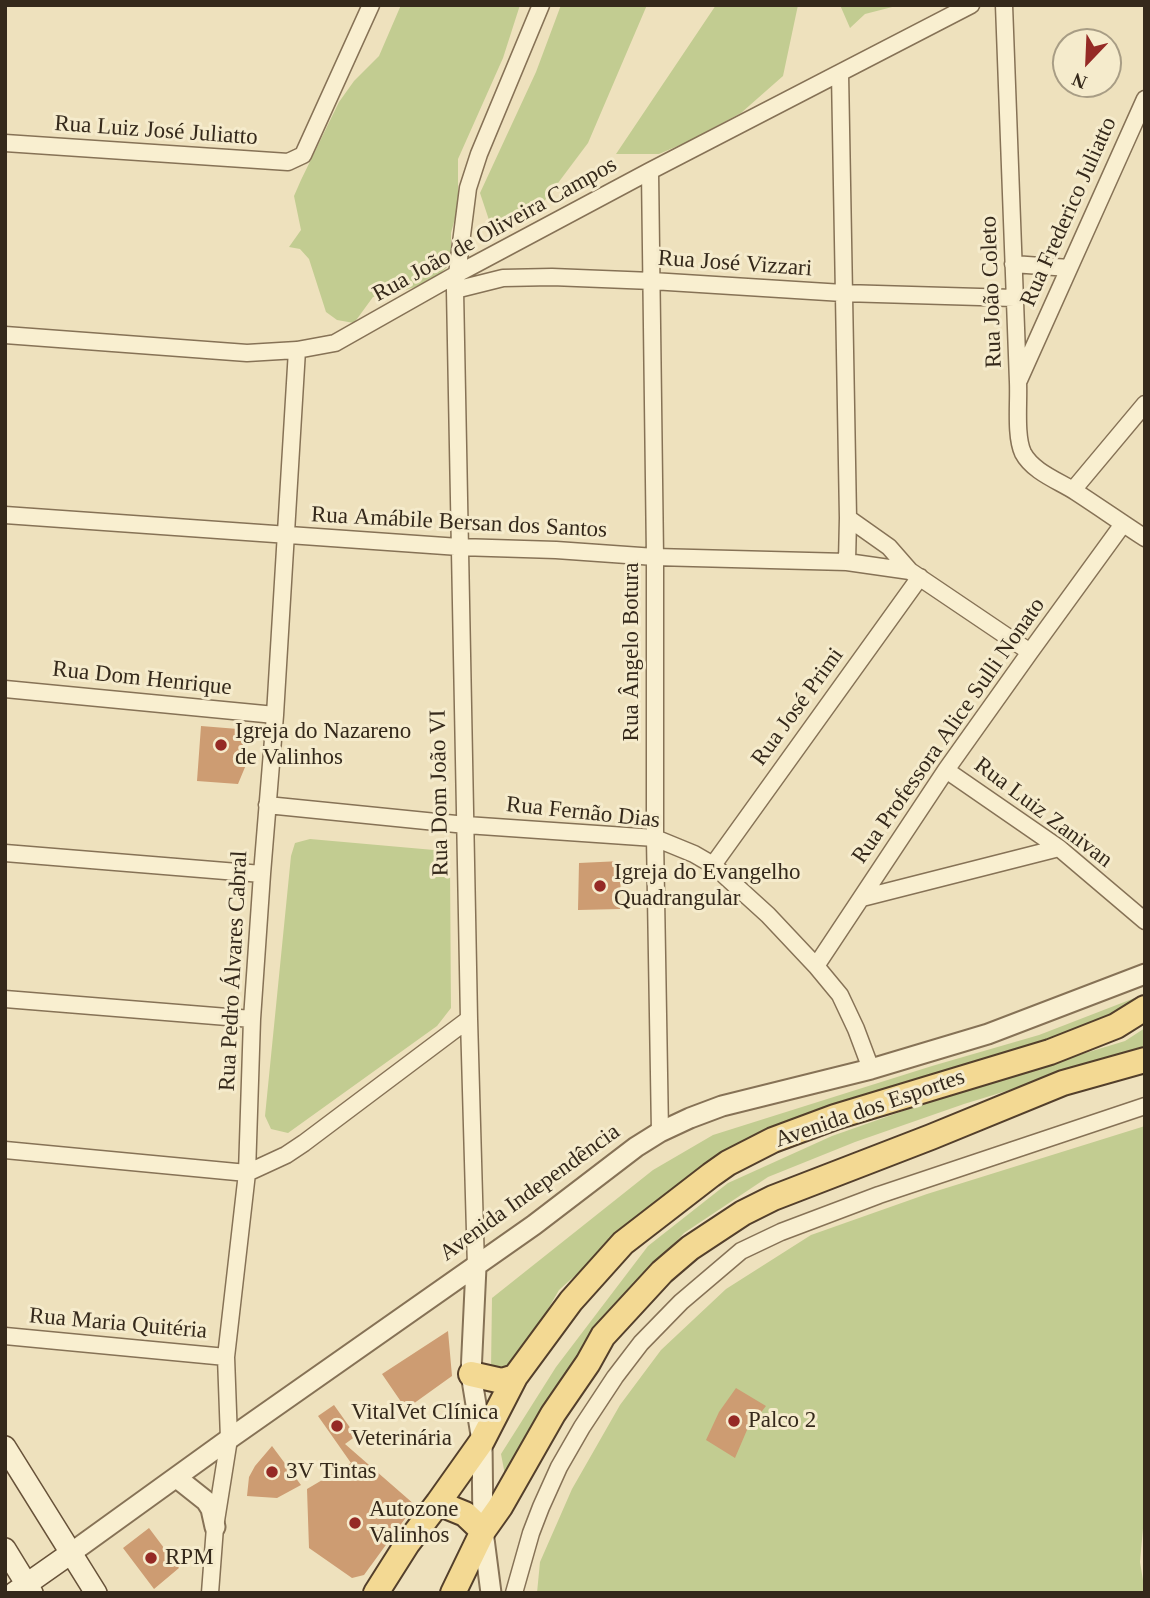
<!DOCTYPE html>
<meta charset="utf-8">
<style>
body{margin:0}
#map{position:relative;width:1150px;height:1598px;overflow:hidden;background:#eee1bd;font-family:"Times New Roman",serif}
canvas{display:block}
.frame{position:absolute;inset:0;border:7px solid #35291b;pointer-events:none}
.north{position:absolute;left:1052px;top:28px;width:70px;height:70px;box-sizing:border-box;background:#f5ebcc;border:2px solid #a89d85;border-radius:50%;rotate:203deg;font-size:19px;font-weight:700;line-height:28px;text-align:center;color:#35291b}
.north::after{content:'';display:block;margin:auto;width:24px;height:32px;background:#952a25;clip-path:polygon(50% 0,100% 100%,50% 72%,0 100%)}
</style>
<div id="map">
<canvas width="1150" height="1598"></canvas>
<div class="frame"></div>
<div class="north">N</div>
</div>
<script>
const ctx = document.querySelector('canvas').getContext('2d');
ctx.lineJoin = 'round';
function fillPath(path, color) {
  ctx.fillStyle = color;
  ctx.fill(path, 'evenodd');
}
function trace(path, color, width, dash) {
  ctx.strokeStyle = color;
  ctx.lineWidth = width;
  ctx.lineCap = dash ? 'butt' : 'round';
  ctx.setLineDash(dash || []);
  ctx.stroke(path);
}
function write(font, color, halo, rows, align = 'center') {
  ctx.font = font + ' "Times New Roman",serif';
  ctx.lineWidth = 6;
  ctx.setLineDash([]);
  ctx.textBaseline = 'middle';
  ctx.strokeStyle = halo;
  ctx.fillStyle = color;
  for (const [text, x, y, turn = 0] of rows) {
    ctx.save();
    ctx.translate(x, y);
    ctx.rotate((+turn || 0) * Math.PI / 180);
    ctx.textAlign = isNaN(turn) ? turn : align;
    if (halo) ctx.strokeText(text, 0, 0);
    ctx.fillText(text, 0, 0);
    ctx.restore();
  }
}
fillPath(new Path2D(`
 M 401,5 L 520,5 L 503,58 L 458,159 L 458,207 L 451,233 L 451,263 L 432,282 L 395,293 L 390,296 L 373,297 L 354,323 L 337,320 L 326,312 L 309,259 L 300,249 L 289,247 L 301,230 L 294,196 L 301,180 L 339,102 L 354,81 L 379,56 Z
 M 561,5 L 647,5 L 588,143 L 534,215 L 494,235 L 480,193 L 536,72 Z
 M 716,5 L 798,5 L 783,76 L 741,113 L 687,142 L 659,154 L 616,154 Z
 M 840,5 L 900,5 L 865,14 L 850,28 Z
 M 310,839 L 434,850 L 450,868 L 451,1008 L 437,1026 L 288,1133 L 271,1129 L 265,1116 L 291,856 L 295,843 Z
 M 1145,994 L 1145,997 L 1115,1019 L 774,1129 L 610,1244 L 559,1290 L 513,1370 L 491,1369 L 492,1298 L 653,1170 L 713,1135 L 932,1066 L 1039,1035 Z
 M 1145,1028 L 1145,1055 L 1065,1073 L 964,1104 L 855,1142 L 768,1177 L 684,1233 L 612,1310 L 506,1480 L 501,1454 L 556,1367 L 648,1246 L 728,1183 L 832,1136 L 957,1092 L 1125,1041 Z
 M 1145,1126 L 1145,1506 L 1140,1562 L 1145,1593 L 537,1593 L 540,1562 L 572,1489 L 620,1405 L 661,1350 L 726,1289 L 811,1235 L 927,1194 Z`), '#c2cc91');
fillPath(new Path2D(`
 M 201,726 L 238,729 L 248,760 L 238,784 L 197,781 Z
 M 621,861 L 620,909 L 578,910 L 579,863 Z
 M 448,1331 L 452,1376 L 406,1409 L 382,1374 Z
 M 736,1388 L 766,1406 L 747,1430 L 735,1458 L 706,1440 L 719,1412 Z
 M 334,1405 L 356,1436 L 345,1444 L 415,1505 L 364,1575 L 352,1578 L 309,1548 L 307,1489 L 351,1463 L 318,1416 Z
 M 272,1446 L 301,1485 L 277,1498 L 247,1496 L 249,1477 L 255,1466 Z
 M 149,1528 L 179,1568 L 154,1589 L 123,1548 Z`), '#cd9c72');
const minor = new Path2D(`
 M 1004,5 L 1018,382 C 1019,402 1015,436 1023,453 C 1033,472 1059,481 1076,492 C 1099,507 1122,523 1145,538
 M 840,73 L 848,518 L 847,562
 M 5,143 L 288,162 L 303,155 L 371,5
 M 650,171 L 655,557 L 655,838 L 660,1132
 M 1013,264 L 1069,268
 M 455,290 L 503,278 L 552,277 L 652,281 L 843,293 L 1014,298
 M 5,335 L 247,353 L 297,350 L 335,343 L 457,274 L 650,171 L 971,5
 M 1019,380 L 1145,99
 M 1073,490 L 1145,404
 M 5,515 L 459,547 L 556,550 L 655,557 L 847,562 L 910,571 L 1030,652
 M 848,518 L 889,547 L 910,571
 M 5,689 L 275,715
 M 946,770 L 1059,848 L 1145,921
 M 267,805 L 466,825 L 655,838 L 694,854 L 713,865 L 768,915 L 816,966 L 840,995 L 856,1029 L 871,1069
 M 5,853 L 262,874
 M 713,865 L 920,577
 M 862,898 L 1059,848
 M 816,966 L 946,770 L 1030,652 L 1123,524
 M 5,999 L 252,1019
 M 5,1150 L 247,1173 L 286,1155 L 304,1143 L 469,1019
 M 476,1267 L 469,1019 L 455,290 L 468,188 L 479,154 L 541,5
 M 5,1336 L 226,1357
 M 210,1593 L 215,1527 L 229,1439 L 226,1357 L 247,1173 L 252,1019 L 262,874 L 275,715 L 297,350
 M 514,1593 L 531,1533 L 541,1507 L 559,1467 L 582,1427 L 615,1377 L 641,1343 L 681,1302 L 741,1251 L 781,1232 L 879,1195 L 1145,1106`);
const tertiary = new Path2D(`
 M 476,1267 L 471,1374 L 482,1441 L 483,1531 L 491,1593
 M 177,1478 L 206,1501 L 211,1509 L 215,1527
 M 71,1553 L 229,1439 L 534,1225 L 636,1147 L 660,1132 L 690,1118 L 722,1106 L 871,1069 L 988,1034 L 1145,974`);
const secondary = new Path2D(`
 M 5,1447 L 96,1593
 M 5,1549 L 32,1593
 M 14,1593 L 71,1553`);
const primary = new Path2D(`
 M 471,1374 L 502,1381 L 515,1377
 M 438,1503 L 465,1514 L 483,1531
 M 376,1593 L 407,1544 L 438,1503 L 482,1441 L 515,1377 L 571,1301 L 623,1243 L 711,1175 L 728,1163 L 773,1140 L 835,1117 L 1050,1052 L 1116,1026 L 1145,1008
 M 453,1593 L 483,1531 L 500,1507 L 553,1414 L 588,1363 L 603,1336 L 662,1272 L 690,1248 L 743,1213 L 773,1198 L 931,1137 L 1063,1083 L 1145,1060`);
trace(minor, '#867256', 19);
trace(tertiary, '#867256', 23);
trace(secondary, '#675239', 24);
trace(primary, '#533f2b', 28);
trace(minor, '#f9efd0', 16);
trace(tertiary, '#f9efd0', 19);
trace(secondary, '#f9efd0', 21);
trace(primary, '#f3d993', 24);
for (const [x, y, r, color] of [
 [221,745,7,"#952a25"],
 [600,886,7,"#952a25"],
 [734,1421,7,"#952a25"],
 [337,1426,7,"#952a25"],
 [272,1472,7,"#952a25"],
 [355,1523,7,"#952a25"],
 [151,1558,7,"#952a25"]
]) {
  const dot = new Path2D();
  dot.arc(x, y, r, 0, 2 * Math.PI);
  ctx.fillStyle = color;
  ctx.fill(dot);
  trace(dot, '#f5ebcc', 2.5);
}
write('23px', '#35291b', '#f5ebcc', [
 ["Rua Luiz José Juliatto",156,131,4],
 ["Rua Frederico Juliatto",1069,212,-66],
 ["Rua João de Oliveira Campos",495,230,-29],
 ["Rua José Vizzari",735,264,4],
 ["Rua João Coleto",992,292,-92],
 ["Rua Amábile Bersan dos Santos",459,523,3],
 ["Rua Ângelo Botura",632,652,-90],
 ["Rua Dom Henrique",142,679,6],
 ["Rua José Primi",798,707,-54],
 ["Rua Professora Alice Sulli Nonato",949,731,-55],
 ["Rua Dom João VI",440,793,-91],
 ["Rua Fernão Dias",583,813,6],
 ["Rua Luiz Zanivan",1043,813,37],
 ["Rua Pedro Álvares Cabral",234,971,-87],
 ["Avenida dos Esportes",870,1109,-19],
 ["Avenida Independência",530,1193,-36],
 ["Rua Maria Quitéria",118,1324,5]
]);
write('23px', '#35291b', '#f5ebcc', [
 ["Igreja do Nazareno",235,732],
 ["de Valinhos",235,758],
 ["Igreja do Evangelho",614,873],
 ["Quadrangular",614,899],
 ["VitalVet Clínica",351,1413],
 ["Veterinária",351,1439],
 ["Palco 2",748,1421],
 ["3V Tintas",286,1472],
 ["Autozone",369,1510],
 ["Valinhos",369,1536],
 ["RPM",165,1558]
], 'left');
</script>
